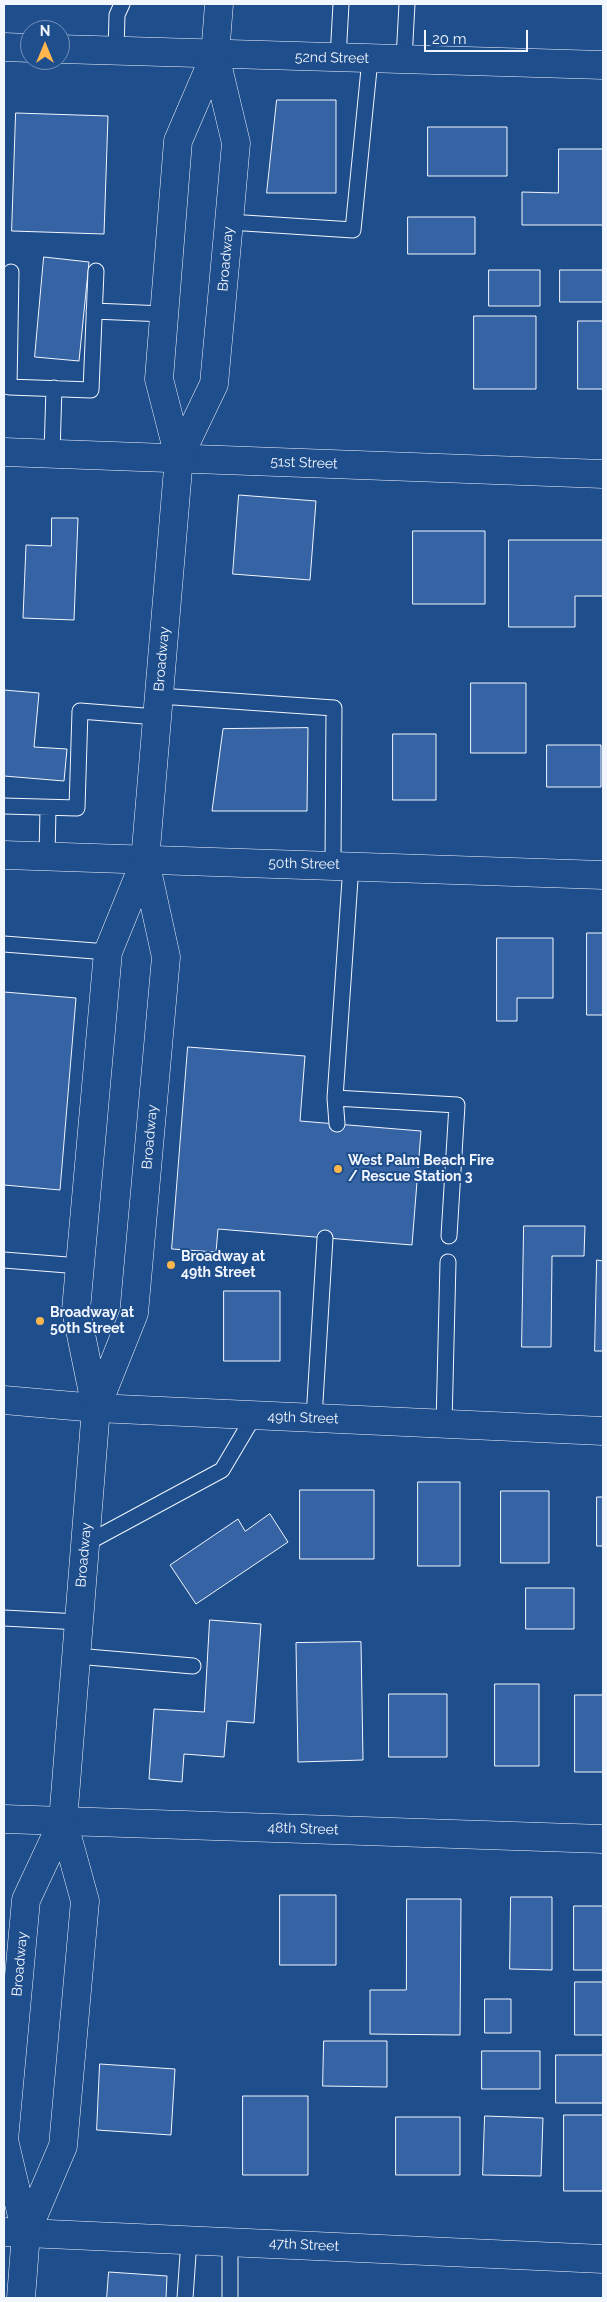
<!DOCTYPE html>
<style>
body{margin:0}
#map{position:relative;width:607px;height:2302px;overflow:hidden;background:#1f4e8c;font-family:Raleway,sans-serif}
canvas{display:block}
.frame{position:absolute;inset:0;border:5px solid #f2f6ff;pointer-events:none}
.north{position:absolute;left:20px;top:20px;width:50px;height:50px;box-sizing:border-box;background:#1f4e8c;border:1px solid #7391ba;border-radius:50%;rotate:0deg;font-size:14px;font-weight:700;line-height:20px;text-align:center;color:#f2f6ff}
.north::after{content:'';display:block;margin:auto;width:18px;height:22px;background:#ffb74d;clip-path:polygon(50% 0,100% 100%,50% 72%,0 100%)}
.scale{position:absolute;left:424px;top:30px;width:104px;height:22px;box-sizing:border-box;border:2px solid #f2f6ff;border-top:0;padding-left:6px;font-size:15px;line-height:18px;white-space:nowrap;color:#f2f6ff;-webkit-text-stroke:4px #1f4e8c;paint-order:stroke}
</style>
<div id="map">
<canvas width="607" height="2302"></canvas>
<div class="frame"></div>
<div class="north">N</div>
<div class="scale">20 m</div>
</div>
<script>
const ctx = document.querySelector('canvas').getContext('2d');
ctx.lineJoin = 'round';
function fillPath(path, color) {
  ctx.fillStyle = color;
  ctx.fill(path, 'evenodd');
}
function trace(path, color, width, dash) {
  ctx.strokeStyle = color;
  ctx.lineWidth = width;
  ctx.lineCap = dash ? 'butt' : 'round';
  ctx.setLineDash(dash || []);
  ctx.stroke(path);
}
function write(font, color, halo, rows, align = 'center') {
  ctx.font = font + ' Raleway,sans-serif';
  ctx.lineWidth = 4;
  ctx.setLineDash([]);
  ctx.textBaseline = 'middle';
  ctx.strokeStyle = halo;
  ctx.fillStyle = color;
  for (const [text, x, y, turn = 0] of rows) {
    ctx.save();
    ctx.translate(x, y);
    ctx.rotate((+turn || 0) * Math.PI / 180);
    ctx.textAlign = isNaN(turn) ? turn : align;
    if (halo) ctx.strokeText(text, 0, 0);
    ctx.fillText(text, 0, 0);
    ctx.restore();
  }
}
const building = new Path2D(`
 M 277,100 L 336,100 L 336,193 L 267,193 Z
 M 16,113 L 108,116 L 104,234 L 12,231 Z
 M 428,127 L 507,127 L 507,176 L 428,176 Z
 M 559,149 L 603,149 L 603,225 L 522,225 L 522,192 L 558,193 Z
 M 408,217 L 475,217 L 475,254 L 408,254 Z
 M 44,257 L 89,262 L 79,361 L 35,357 Z
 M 489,270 L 540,270 L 540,306 L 489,306 Z
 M 560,270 L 603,270 L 603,302 L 560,302 Z
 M 474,316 L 536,316 L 536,389 L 474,389 Z
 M 578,321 L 603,321 L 603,389 L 578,389 Z
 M 239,495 L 316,501 L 310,580 L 233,574 Z
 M 52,518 L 78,518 L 74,620 L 23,618 L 26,545 L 51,546 Z
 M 413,531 L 485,531 L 485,604 L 413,604 Z
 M 509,540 L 603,540 L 603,596 L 575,596 L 575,627 L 509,627 Z
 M 471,683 L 526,683 L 526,753 L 471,753 Z
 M 4,690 L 39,693 L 34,747 L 67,749 L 64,781 L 4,776 Z
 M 308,728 L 307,811 L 212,811 L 223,729 Z
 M 393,734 L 436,734 L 436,800 L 393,800 Z
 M 547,745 L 601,745 L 601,787 L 547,787 Z
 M 587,933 L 603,933 L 603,1015 L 587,1015 Z
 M 497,938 L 553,938 L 553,998 L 517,998 L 517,1021 L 497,1021 Z
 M 4,992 L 76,998 L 60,1190 L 4,1185 Z
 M 188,1047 L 305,1056 L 300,1121 L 421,1131 L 412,1245 L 218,1229 L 216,1252 L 172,1249 Z
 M 524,1226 L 585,1226 L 584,1256 L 552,1256 L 551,1347 L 522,1347 Z
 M 597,1260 L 603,1261 L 603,1351 L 595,1351 Z
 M 224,1291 L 280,1291 L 280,1361 L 224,1361 Z
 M 418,1482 L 460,1482 L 460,1566 L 418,1566 Z
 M 300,1490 L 374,1490 L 374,1559 L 300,1559 Z
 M 501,1491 L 549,1491 L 549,1563 L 501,1563 Z
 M 597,1497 L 603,1497 L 603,1546 L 597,1546 Z
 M 270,1514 L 288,1542 L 196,1604 L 170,1565 L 238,1519 L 245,1531 Z
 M 526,1588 L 574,1588 L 574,1629 L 526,1629 Z
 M 210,1620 L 261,1624 L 254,1723 L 227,1721 L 224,1757 L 184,1754 L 182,1782 L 149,1779 L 154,1709 L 204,1712 Z
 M 361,1642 L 363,1760 L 298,1762 L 296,1643 Z
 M 495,1684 L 539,1684 L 539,1766 L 495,1766 Z
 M 389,1694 L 447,1694 L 447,1757 L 389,1757 Z
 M 575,1695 L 603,1695 L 603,1772 L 575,1772 Z
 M 280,1895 L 336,1895 L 336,1965 L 280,1965 Z
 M 511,1897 L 552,1897 L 552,1970 L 510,1969 Z
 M 407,1899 L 461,1899 L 460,2035 L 370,2034 L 370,1990 L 406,1990 Z
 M 574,1906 L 603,1906 L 603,1970 L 574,1970 Z
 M 575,1982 L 603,1982 L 603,2035 L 575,2035 Z
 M 485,1999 L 511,1999 L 511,2033 L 485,2033 Z
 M 324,2041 L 387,2041 L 387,2087 L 323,2086 Z
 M 482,2051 L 540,2051 L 540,2089 L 482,2089 Z
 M 556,2055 L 603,2055 L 603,2103 L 556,2103 Z
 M 100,2064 L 175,2069 L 171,2135 L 97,2130 Z
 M 243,2096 L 308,2096 L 308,2175 L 243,2175 Z
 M 564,2115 L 603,2115 L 603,2191 L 564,2191 Z
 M 485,2116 L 543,2118 L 541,2176 L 483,2175 Z
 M 396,2117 L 460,2117 L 460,2175 L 396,2175 Z
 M 109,2272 L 167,2276 L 166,2298 L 107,2298 Z`);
fillPath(building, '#3563a3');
trace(building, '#f2f6ff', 1);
const service = new Path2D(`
 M 116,51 L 117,15 L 122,4
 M 338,58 L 341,4
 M 404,59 L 407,4
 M 229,222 L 353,230 L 370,59
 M 11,272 L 9,387 L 91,390 L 96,271
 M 94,311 L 164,314
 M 52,453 L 54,388
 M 159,696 L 334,708 L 333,865
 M 4,806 L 77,808 L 80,711 L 157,717
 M 47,857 L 48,808
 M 4,944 L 108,952
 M 335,1098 L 457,1105 L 449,1236
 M 337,1124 L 335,1098 L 351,865
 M 4,1260 L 80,1266
 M 314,1418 L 325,1238
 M 444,1424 L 448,1262
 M 85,1544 L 222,1470 L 254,1416
 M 4,1618 L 79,1622
 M 76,1656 L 193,1666
 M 230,2242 L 230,2298
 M 185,2298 L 189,2240`);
const minor = new Path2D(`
 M 4,47 L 30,48
 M 60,49 L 603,65
 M 4,452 L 603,474
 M 4,855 L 603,875
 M 4,1400 L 96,1408 L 603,1431
 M 4,1819 L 603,1839
 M 4,2232 L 603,2259`);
const primary = new Path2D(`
 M 179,457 L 214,384 L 229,222 L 236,143 L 215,55 L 219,4
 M 96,1408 L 134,1313 L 166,957 L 145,861 L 179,457 L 159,379 L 178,141 L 215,55
 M 26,2233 L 63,2146 L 85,1901 L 63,1821 L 96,1408 L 76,1310 L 108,952 L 145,861
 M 21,2298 L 26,2233 L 4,2140 L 26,1900 L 63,1821`);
trace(service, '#f2f6ff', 17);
trace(minor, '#f2f6ff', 29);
trace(primary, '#f2f6ff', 29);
trace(service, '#1f4e8c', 15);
trace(minor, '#1f4e8c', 28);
trace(primary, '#1f4e8c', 28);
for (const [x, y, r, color] of [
 [338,1169,5,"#ffb74d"],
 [171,1265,5,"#ffb74d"],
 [40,1321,5,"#ffb74d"]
]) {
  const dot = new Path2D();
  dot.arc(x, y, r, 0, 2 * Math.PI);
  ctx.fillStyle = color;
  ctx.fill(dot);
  trace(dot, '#1f4e8c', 2);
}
write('14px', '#f2f6ff', '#1f4e8c', [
 ["52nd Street",332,58,1],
 ["Broadway",226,259,-85],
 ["51st Street",304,463,2],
 ["Broadway",162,659,-85],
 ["50th Street",304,864,1],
 ["Broadway",150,1137,-85],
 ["49th Street",303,1418,2],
 ["Broadway",84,1555,-85],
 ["48th Street",303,1829,2],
 ["Broadway",20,1964,-85],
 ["47th Street",304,2245,3]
]);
write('bold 14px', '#f2f6ff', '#1f4e8c', [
 ["West Palm Beach Fire",348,1161],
 ["/ Rescue Station 3",348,1177],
 ["Broadway at",181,1257],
 ["49th Street",181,1273],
 ["Broadway at",50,1313],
 ["50th Street",50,1329]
], 'left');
</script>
